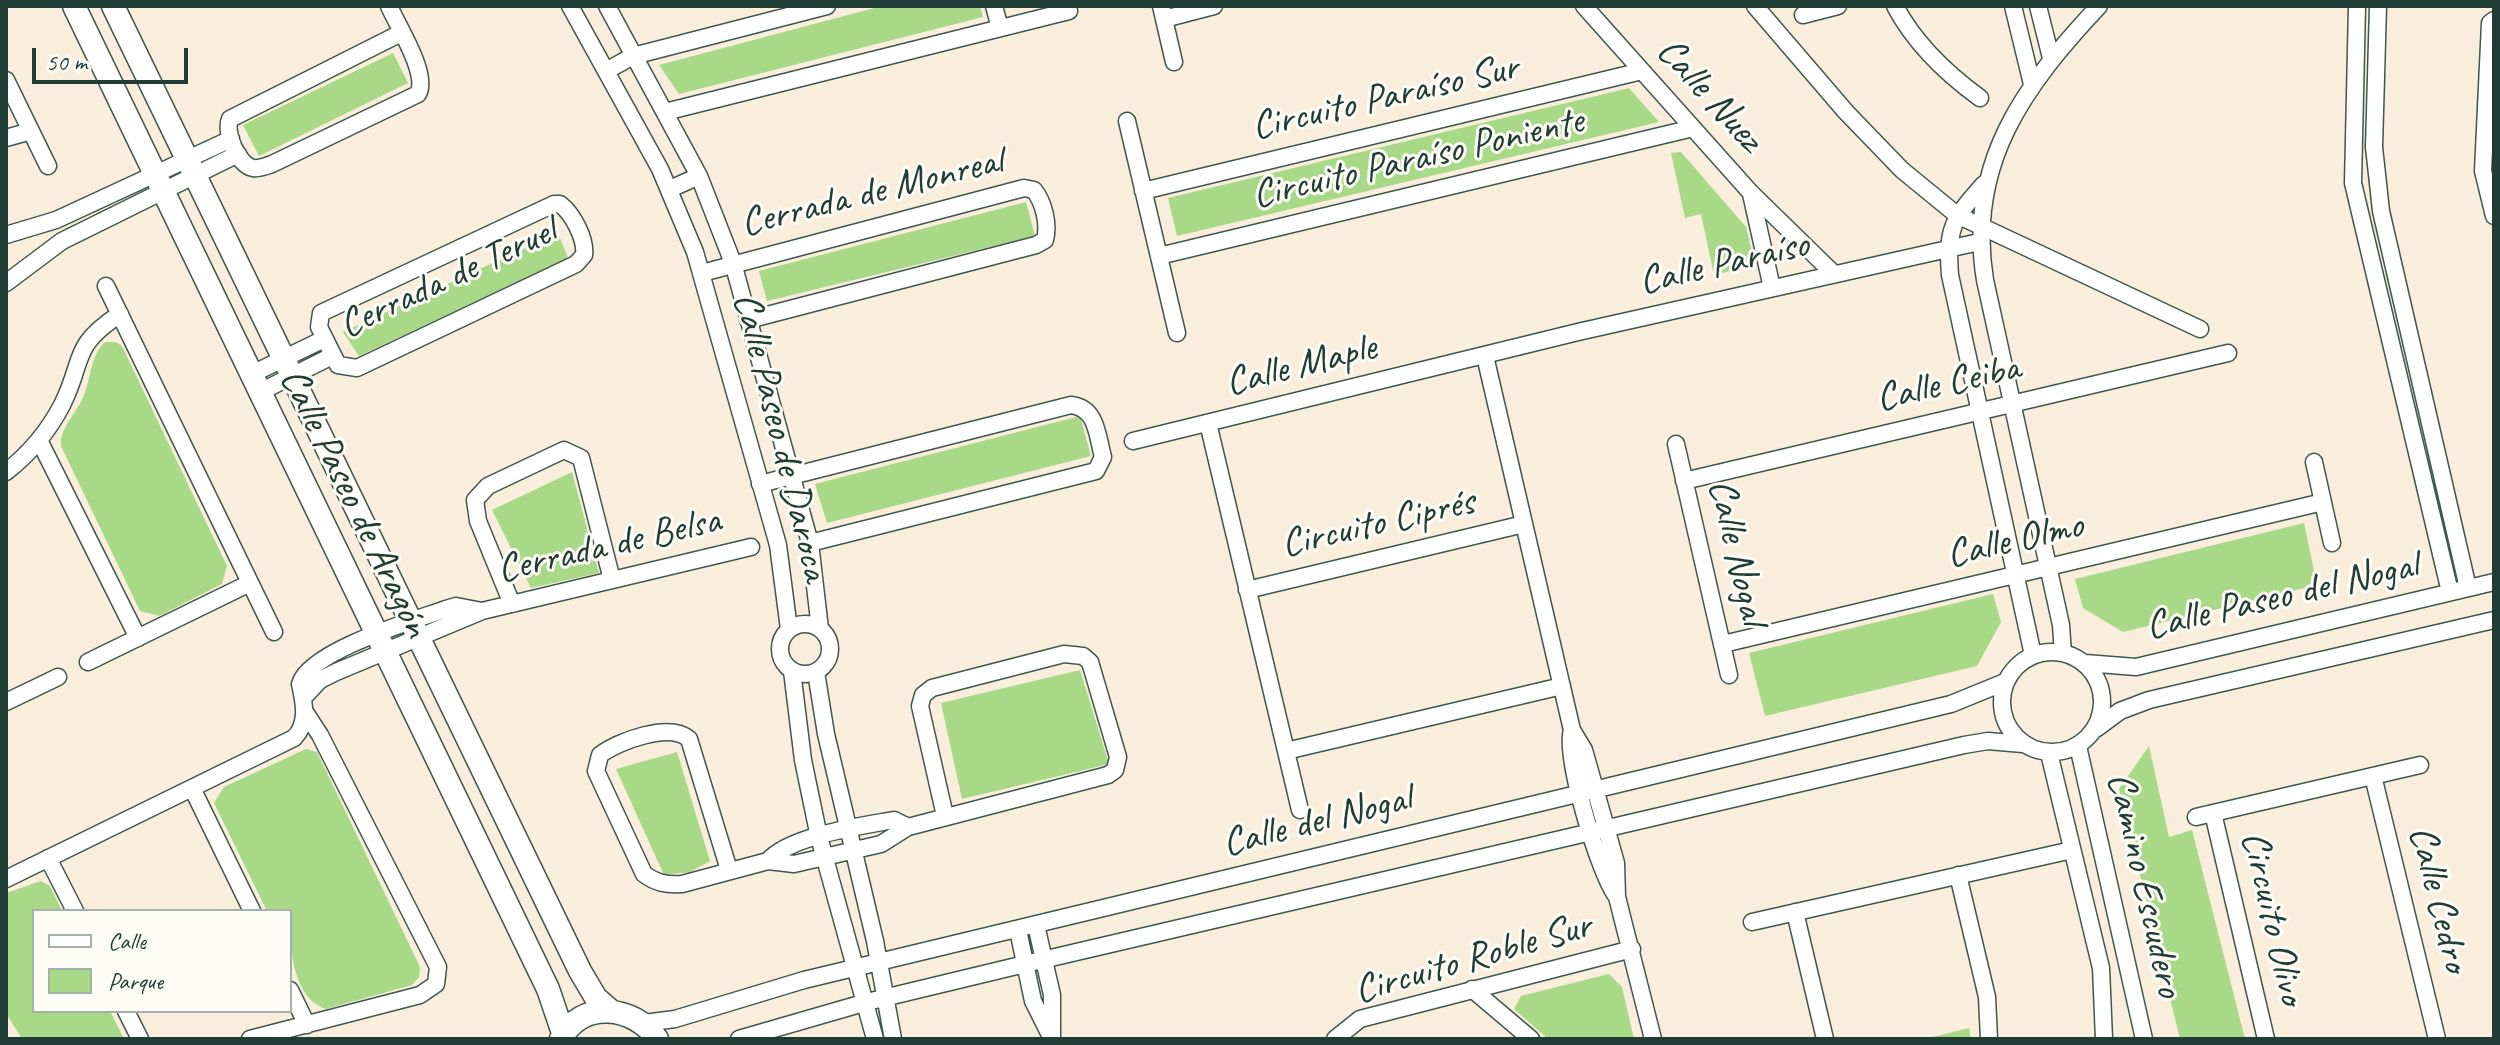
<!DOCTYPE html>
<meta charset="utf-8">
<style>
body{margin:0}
#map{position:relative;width:2500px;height:1045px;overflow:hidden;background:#f9eddc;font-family:Caveat,sans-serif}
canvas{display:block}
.frame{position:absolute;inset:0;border:8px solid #1f3d34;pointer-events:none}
.legend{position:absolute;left:32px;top:909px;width:260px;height:104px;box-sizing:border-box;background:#fdfcf7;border:2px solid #a4b0a9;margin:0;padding:10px 14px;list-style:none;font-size:24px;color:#1f3d34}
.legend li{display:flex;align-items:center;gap:16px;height:40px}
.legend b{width:40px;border:2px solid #a4b0a9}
.scale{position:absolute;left:32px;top:48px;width:156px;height:36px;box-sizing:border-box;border:4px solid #1f3d34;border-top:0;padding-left:10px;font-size:24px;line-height:28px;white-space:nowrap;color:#1f3d34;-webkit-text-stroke:6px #fdfcf7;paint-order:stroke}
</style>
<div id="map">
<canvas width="2500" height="1045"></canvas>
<div class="frame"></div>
<ul class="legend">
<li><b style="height:10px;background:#fff"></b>Calle</li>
<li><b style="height:22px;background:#a8d987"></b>Parque</li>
</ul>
<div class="scale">50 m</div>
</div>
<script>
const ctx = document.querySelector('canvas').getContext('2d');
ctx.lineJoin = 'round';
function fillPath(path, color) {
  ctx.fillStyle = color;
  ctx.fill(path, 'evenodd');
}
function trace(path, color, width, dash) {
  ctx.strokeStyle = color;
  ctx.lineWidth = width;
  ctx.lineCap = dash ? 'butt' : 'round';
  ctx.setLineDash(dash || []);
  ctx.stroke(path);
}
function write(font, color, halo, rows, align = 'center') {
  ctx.font = font + ' Caveat,sans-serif';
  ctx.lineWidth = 6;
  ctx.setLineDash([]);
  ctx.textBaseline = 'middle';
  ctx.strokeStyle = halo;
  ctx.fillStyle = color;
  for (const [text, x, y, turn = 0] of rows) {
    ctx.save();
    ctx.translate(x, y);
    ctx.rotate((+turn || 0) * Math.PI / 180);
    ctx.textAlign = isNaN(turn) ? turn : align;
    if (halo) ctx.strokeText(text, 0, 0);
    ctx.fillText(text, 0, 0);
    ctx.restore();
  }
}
fillPath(new Path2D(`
 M 882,6 L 980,6 L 983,17 L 679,94 L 659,65 Z
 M 393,53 L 408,83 L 259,156 L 243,125 Z
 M 1629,88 L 1659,122 L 1177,236 L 1168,198 Z
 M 1681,152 L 1746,227 L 1755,265 L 1714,275 L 1701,214 L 1685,218 L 1671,153 Z
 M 1026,202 L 1035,236 L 767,301 L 759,271 Z
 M 558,233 L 568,258 L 359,356 L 343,332 Z
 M 105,342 L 116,342 L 122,346 L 227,566 L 222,584 L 159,616 L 140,611 L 61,446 C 59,428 78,412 84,395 C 91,378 91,354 105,342 Z
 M 1080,416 L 1091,456 L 827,523 L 815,484 Z
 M 572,472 L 599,573 L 531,588 L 492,510 Z
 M 2304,523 L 2317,585 L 2123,632 L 2083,608 L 2075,579 Z
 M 1993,594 L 2001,622 L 1977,666 L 1765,716 L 1749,653 Z
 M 1080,670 L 1109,764 L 962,799 L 941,703 Z
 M 2149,746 L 2169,837 L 2192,830 L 2245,1039 L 2180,1039 L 2119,789 Z
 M 306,749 L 317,752 L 420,967 L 419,977 L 412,985 L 326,1009 C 290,997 290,941 290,911 L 267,911 L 214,803 L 224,787 Z
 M 677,752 L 710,861 L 690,872 L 664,875 L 616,769 Z
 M 41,881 L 50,886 L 62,911 L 34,911 L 34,1011 L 110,1011 L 124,1039 L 22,1039 L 6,1013 L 6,893 Z
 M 1609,974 L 1622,987 L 1634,1039 L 1548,1039 L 1514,1009 L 1521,996 Z
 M 1969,1028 L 1971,1039 L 1925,1039 Z`), '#a8d987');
const minor = new Path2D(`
 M 389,6 C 398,27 429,74 418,94 L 272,164 C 266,166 260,169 253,168 C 238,165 224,132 230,119 L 401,33
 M 570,6 L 660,169 L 695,252 L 778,545 L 789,629
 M 607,6 L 699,176 L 733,263 L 810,543 L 820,629
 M 994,6 L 1000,28
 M 1161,6 L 1174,62
 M 1584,6 L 1751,193 L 1834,274
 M 1755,6 L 1846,112 L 1902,170 L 1957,215 L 2200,329
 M 1895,6 C 1914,42 1947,74 1980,98
 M 2013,6 L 2032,84
 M 2038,6 L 2051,58
 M 2357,6 L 2353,183 L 2450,592
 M 2378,6 L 2374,147 L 2381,211 L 2468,588
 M 1803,15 L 1838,6
 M 1164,19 L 1214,6
 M 2494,20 L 2490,23 L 2483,171 L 2494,216
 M 606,71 L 633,56 L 827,6
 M 6,80 L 48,166
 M 665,112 L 1069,11
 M 1127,121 L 1177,333
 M 6,138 L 31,131
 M 1984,184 C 1954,218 1946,227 1950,275 L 2033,655
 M 670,189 L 699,176
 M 1143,191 L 1642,71
 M 1751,194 L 1772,288
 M 554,204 L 560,204 C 573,214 586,239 584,255 L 576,264 L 357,368 L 338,365 L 319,327 L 321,313 Z
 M 6,235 L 56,220 L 231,139
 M 1159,256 L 1693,128
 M 702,273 L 1024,188 L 1034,190 C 1044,203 1049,224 1045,240 L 1036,245 L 748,320
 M 6,283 L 62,241 L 238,154
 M 106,286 L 274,632
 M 1485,356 L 1572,730 L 1584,750 L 1616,863 L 1617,897 L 1653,1039
 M 252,374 L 324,339
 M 260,392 L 332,356
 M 1208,423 L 1300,810
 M 39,440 L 138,638
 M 1133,441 L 1578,332 L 1979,242
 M 1676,444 L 1729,675
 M 2314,462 L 2332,543
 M 6,472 C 29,454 48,432 62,405 C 85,359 70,347 120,314
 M 1684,481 L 2228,353
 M 760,484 L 1071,405 C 1097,408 1097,435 1103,457 L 1096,471 L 810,543
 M 1247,590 L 1524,524
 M 512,604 L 478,521 L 475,500 L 488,486 L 564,450 L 581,458 L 612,580
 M780 649a25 25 0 1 1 50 0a25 25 0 1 1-50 0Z
 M 1723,644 L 2323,502
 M2002 702a50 50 0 1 1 100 0a50 50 0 1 1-100 0Z
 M 2063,653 L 2061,625 L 1985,280 C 1966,164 2024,86 2099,6
 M 88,662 L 250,583
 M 2085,663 L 2136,667 L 2494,582
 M 792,671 L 803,760 L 819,837 L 875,1039
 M 816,672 L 826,734 L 875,941 L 893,1039
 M 303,698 L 320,680 L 336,672 L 482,611 L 751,547
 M 6,702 L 58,677
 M 2097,728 L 2120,711 L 2149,700 L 2494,620
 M 1572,730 C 1564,756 1599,874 1617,897
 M 2078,746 L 2144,1039
 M 1286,751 L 1562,686
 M 2049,753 L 2101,968 L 2104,1039
 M 2373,776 L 2437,1039
 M 192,788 L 252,911
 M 2213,813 L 2266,1039
 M 2196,817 L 2420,765
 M 48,858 L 75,911
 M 768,861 C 789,836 861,826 894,820 L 908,827
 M 729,870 L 689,739 C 670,722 618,741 600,755 L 596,771 L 644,874 C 656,883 666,885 682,884 L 768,861 L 794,864 L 881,844 L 908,827 L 1108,775 L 1115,770 L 1118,757 L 1090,662 L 1083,656 L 1064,654 L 932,688 L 923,695 L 920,706 L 945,816
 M 1958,875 L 1987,997 L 1989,1039
 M 6,879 L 294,738 C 309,723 304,702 300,684 C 309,651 415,620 446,609 L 456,606 L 482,611
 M 1795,912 L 1825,1039
 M 1752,922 L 2072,850
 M 1036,925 L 1052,995 L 1052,1037
 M 1018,930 L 1033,1001 L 1052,1039
 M 1472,989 L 1531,1039
 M 290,990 L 307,1025
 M 126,1011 L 140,1039
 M 644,1023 L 675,1019 L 804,980 L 1951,704 L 2005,682
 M 250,1039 L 420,995 L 436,984 L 438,967 L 320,735 L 305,712
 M 739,1039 L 867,1002 L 1025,964 L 1964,745 L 1988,741 L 2023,744
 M 1335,1039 L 1360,1019 L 1632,949`);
const tertiary = new Path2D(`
 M 74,6 L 548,989 L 563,1033
 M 113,6 L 580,971 L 596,998 L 611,1011
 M 561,1039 C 581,999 635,1006 657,1039`);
trace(minor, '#40574d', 19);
trace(tertiary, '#40574d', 25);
trace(minor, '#fff', 16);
trace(tertiary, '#fff', 22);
write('40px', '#1f3d34', '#fdfcf7', [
 ["Calle Nuez",1709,95,48],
 ["Circuito Paraíso Sur",1385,98,-13],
 ["Circuito Paraíso Poniente",1418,159,-13],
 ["Cerrada de Monreal",872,193,-14],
 ["Calle Paraíso",1724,264,-13],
 ["Cerrada de Teruel",448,279,-25],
 ["Calle Maple",1301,366,-14],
 ["Calle Ceiba",1948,384,-13],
 ["Calle Paseo de Daroca",780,437,76],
 ["Calle Paseo de Aragón",354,503,64],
 ["Circuito Ciprés",1378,524,-13],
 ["Calle Olmo",2015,541,-13],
 ["Cerrada de Belsa",609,546,-13],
 ["Calle Nogal",1736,552,77],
 ["Calle Paseo del Nogal",2282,597,-13],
 ["Calle del Nogal",1317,822,-14],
 ["Camino Escudero",2144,885,77],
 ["Calle Cedro",2438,899,76],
 ["Circuito Olivo",2272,918,77],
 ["Circuito Roble Sur",1473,959,-16]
]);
</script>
